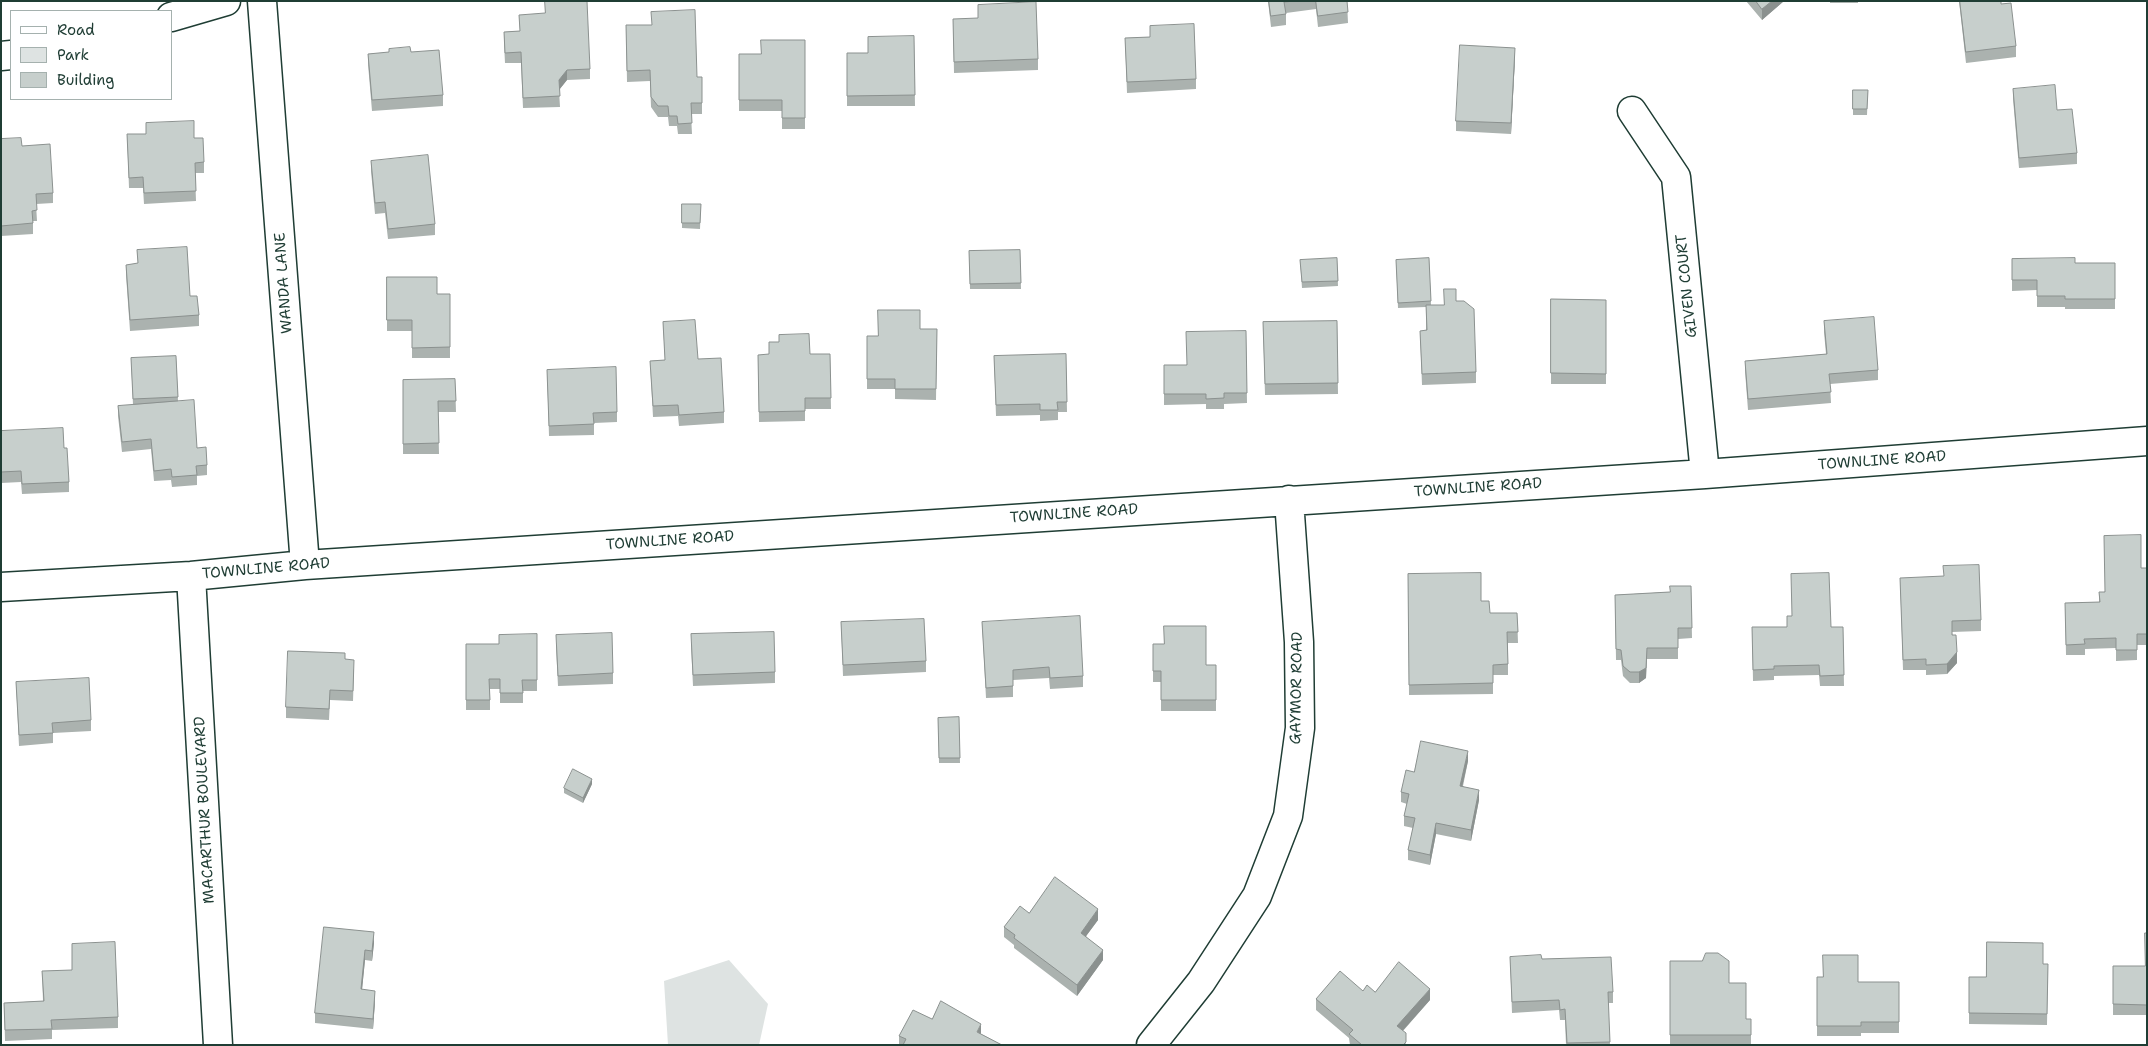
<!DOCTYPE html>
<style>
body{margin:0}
#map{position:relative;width:2148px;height:1046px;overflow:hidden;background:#fff;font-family:"Shantell Sans",sans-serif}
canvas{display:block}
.frame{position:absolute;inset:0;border:2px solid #1f3d34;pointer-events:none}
.legend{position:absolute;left:10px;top:10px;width:162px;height:90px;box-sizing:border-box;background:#fff;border:1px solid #a5b1ae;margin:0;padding:6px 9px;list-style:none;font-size:15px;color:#1f3d34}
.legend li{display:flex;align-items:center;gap:10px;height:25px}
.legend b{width:25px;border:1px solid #a5b1ae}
</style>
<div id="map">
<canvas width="2148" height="1046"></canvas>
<div class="frame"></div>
<ul class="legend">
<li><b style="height:6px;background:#fff"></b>Road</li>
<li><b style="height:14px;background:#dee3e2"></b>Park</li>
<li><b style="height:14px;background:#c7cfcc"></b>Building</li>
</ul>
</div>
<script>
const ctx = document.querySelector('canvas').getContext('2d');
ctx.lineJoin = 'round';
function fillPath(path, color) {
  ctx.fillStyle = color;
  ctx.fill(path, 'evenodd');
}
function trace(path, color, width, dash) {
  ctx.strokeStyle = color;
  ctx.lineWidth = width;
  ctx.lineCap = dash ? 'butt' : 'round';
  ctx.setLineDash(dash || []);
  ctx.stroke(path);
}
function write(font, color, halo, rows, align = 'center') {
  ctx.font = font + ' "Shantell Sans",sans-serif';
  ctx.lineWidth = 4.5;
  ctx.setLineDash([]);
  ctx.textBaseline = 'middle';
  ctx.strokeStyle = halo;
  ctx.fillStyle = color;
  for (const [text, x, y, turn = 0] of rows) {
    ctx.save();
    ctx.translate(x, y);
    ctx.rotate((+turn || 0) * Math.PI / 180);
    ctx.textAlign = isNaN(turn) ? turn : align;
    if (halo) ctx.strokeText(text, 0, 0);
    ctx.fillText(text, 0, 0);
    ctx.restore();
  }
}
fillPath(new Path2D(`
 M 729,960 L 768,1004 L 759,1045 L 668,1045 L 664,981 Z`), '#dee3e2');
const minor = new Path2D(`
 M 262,1 L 305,565
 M 171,17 L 226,1
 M 1,56 L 11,55
 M 1632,111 L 1676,177 L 1705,474
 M 191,576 L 218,1045
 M 1,587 L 191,576 L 305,565 L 1705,474 L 2147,441
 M 1151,1045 L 1201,982 L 1257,896 L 1288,816 L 1300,728 L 1299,642 L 1289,500`);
trace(minor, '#1f3d34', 31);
trace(minor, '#fff', 28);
fillPath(new Path2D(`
 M 1268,1 L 1348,1 L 1347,1 L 1348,23 L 1318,27 L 1316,9 L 1286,13 L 1286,25 L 1271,27 Z
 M 1746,1 L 1784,1 L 1762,20 Z
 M 1830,1 L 1858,1 L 1858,3 L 1830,3 Z
 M 1959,1 L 2001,1 L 2001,4 L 2016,46 L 2016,57 L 1966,63 Z
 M 519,15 L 590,69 L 590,79 L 567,80 L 559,90 L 560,107 L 523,108 L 521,63 L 505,63 L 504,43 L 504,32 L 520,31 Z
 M 953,19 L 1038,59 L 1038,70 L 954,73 Z
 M 626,25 L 697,77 L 702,77 L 702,114 L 691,114 L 692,134 L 678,134 L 677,126 L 669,126 L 668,117 L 658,117 L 651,107 L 650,81 L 627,82 Z
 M 1150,26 L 1196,79 L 1196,89 L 1127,93 L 1125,38 L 1150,37 Z
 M 914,36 L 915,106 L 847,106 L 847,53 L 868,53 Z
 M 805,40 L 805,129 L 782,129 L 782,111 L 739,111 L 739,54 L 761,54 Z
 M 411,52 L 443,95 L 443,106 L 372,111 L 368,64 L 368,54 Z
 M 1515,58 L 1511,134 L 1456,131 L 1456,121 Z
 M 2013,89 L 2057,110 L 2077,153 L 2077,164 L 2019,168 L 2013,99 Z
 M 1853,90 L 1868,90 L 1867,115 L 1853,115 Z
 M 146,123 L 194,138 L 204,162 L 204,173 L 195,173 L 196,201 L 144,204 L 143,188 L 129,188 L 127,134 L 146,134 Z
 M 1,139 L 22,146 L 53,193 L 53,203 L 36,204 L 37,221 L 33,221 L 33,234 L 1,236 Z
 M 371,161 L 435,224 L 435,235 L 388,239 L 385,213 L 375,214 L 371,171 Z
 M 682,204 L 701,204 L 700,229 L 682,228 Z
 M 137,250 L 190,296 L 199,315 L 199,326 L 130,331 L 126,275 L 126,265 L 138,264 Z
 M 1020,250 L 1021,289 L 970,289 L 969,251 Z
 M 1337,258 L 1338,286 L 1302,288 L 1300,260 Z
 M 1429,258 L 1431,305 L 1444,305 L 1444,289 L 1456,301 L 1476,372 L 1476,383 L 1422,385 L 1420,331 L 1426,330 L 1426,307 L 1398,308 L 1396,260 Z
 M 2012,259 L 2075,263 L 2115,263 L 2115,309 L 2065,309 L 2065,307 L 2037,307 L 2037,290 L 2012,291 Z
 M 387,277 L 437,294 L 450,294 L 450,358 L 412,358 L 412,331 L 387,331 Z
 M 1551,299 L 1606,300 L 1606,384 L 1551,384 Z
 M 1337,321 L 1338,394 L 1265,395 L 1263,322 Z
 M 1824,321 L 1878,370 L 1878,380 L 1830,384 L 1831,403 L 1748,410 L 1745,371 L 1745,361 L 1826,354 L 1824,332 Z
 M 663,322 L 698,359 L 724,412 L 724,423 L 679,426 L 678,416 L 653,417 L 650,361 L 665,360 Z
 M 920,329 L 937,329 L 936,400 L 895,399 L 895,389 L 867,389 L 867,336 L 878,336 Z
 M 1246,331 L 1247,403 L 1224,404 L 1224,409 L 1206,409 L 1206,404 L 1164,405 L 1164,365 L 1186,365 Z
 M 830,354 L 831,409 L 805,409 L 805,421 L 759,422 L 758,355 Z
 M 1066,354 L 1067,412 L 1058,412 L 1058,420 L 1040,421 L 1040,415 L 996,416 L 994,356 Z
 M 176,356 L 178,401 L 197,448 L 207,465 L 207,475 L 197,476 L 197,485 L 172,487 L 171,480 L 154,481 L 151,449 L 122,452 L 118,416 L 118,406 L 133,405 L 131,358 Z
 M 547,370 L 617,412 L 617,422 L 594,423 L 594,435 L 549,436 Z
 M 455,379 L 456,412 L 438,412 L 439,454 L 403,454 L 403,380 Z
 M 1,431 L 64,448 L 69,482 L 69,492 L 22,494 L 21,482 L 1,483 Z
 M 2141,568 L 2147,568 L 2147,645 L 2137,645 L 2137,660 L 2116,661 L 2116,648 L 2085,649 L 2085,655 L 2066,655 L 2065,603 L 2099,602 L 2099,592 L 2104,592 Z
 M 1408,574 L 1481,601 L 1490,613 L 1517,613 L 1518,643 L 1508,643 L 1508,675 L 1493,675 L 1493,694 L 1409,695 Z
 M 1900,578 L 1981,620 L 1981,631 L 1952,632 L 1957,663 L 1947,674 L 1926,675 L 1926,670 L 1903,670 Z
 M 1691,586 L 1692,638 L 1678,639 L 1678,659 L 1647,659 L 1646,678 L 1639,683 L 1630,683 L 1623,676 L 1621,660 L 1616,660 L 1615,595 L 1670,592 Z
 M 1787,616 L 1831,627 L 1843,627 L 1844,686 L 1820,686 L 1819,675 L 1774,676 L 1774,680 L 1753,681 L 1752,627 L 1787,627 Z
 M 841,622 L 926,661 L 926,672 L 843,676 Z
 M 982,622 L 1083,676 L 1083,687 L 1050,689 L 1049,678 L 1013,680 L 1013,697 L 986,698 Z
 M 537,634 L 537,691 L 523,691 L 523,703 L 500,703 L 500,689 L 490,689 L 490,710 L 466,710 L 466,644 L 499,644 Z
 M 691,644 L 775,672 L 775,683 L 693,686 Z
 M 1153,644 L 1206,665 L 1216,665 L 1216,711 L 1161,711 L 1161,682 L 1153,682 Z
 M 556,646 L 613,673 L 613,684 L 558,686 Z
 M 345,659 L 354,670 L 353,701 L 330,700 L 329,720 L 286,718 L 286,707 Z
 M 16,682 L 91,720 L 91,731 L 53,733 L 53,743 L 19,746 Z
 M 959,717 L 960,763 L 939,763 L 938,718 Z
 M 1468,761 L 1463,786 L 1479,800 L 1471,841 L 1436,834 L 1430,865 L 1408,860 L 1408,850 L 1413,828 L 1404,826 L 1404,816 L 1407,804 L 1401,802 L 1401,792 L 1414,772 Z
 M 592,784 L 583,803 L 564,793 L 564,788 Z
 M 1029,913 L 1098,920 L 1086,936 L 1103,960 L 1077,996 L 1014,948 L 1014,945 L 1004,937 L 1004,927 Z
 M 324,927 L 374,943 L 372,961 L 365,960 L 362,989 L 375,1001 L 373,1029 L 315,1023 L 315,1013 Z
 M 2147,933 L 2147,1015 L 2113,1015 L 2113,966 L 2145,966 Z
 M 1510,957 L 1613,992 L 1613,1003 L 1608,1003 L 1610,1045 L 1566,1045 L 1565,1020 L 1560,1020 L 1559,1010 L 1512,1013 Z
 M 1670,961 L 1729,983 L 1746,1019 L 1751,1019 L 1751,1045 L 1670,1045 Z
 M 2048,964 L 2047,1025 L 1969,1024 L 1969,977 L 1986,977 Z
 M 42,971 L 118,1017 L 118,1028 L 52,1030 L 52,1039 L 5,1041 L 4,1003 L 43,1001 Z
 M 1817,977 L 1858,982 L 1899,982 L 1899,1033 L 1861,1033 L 1861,1036 L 1817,1036 Z
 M 1363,991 L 1430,1000 L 1403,1031 L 1406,1045 L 1350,1045 L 1349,1038 L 1316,1010 L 1316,999 Z
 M 932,1019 L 981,1034 L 1002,1045 L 899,1045 L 899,1036 Z`), '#abb2af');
fillPath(new Path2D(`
 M 1772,1 L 1784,1 L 1762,20 L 1762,9 Z
 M 1515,48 L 1515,58 L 1511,134 L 1511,123 Z
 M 567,70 L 567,80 L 559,90 L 559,80 Z
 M 1647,648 L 1646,678 L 1639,683 L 1639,672 Z
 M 1957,652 L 1957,663 L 1947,674 L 1947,664 Z
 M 1468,751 L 1468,761 L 1460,796 L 1460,786 Z
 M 592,779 L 592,784 L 583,803 L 583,798 Z
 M 1479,790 L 1479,800 L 1471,841 L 1471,830 Z
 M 1436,823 L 1436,834 L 1430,865 L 1430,855 Z
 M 1098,909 L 1098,920 L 1081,943 L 1081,933 Z
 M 374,932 L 374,943 L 372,961 L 372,951 Z
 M 365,950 L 365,960 L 361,1000 L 361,989 Z
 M 1103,950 L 1103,960 L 1077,996 L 1077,985 Z
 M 1430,989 L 1430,1000 L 1397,1037 L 1397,1026 Z
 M 375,991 L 375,1001 L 373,1029 L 373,1019 Z
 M 981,1024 L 981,1035 L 977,1032 Z`), '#8b918f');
const building = new Path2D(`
 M 545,1 L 587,1 L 590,69 L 567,70 L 559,80 L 560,96 L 523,98 L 521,52 L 505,53 L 504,32 L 520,31 L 519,15 L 545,13 Z
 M 1269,1 L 1295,1 L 1284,2 L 1286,14 L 1271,16 Z
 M 1316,1 L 1347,1 L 1348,12 L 1318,16 Z
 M 1756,1 L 1772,1 L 1762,9 Z
 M 1960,1 L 2001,1 L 2001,4 L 2011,3 L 2016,46 L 1966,52 Z
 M 1036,2 L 1038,59 L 954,62 L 953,19 L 978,18 L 978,5 Z
 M 695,10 L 697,77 L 702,77 L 702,103 L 691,103 L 692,123 L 678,124 L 677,116 L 669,116 L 668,106 L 658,106 L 651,97 L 650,70 L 627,71 L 626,25 L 652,25 L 651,12 Z
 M 1194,24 L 1196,79 L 1127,82 L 1125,38 L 1150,37 L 1150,26 Z
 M 914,36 L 915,95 L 847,96 L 847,53 L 868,53 L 868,37 Z
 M 761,40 L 805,40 L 805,118 L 782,118 L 782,100 L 739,100 L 739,54 L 761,54 Z
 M 1460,45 L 1515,48 L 1511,123 L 1456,121 Z
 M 410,47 L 411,52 L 439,50 L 443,95 L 372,100 L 368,54 L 389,52 L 389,49 Z
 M 2055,85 L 2057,110 L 2072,109 L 2077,153 L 2019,158 L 2013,89 Z
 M 1853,90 L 1868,90 L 1867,109 L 1853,109 Z
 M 194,121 L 194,138 L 203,138 L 204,162 L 195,163 L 196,191 L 144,193 L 143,177 L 129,178 L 127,134 L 146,134 L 146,123 Z
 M 21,138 L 22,146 L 50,144 L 53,193 L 36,194 L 37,210 L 32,211 L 33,223 L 1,226 L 1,139 Z
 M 428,155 L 435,224 L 388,229 L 385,202 L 375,203 L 371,161 Z
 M 682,204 L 701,204 L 700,223 L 682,223 Z
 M 187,247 L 190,296 L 197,296 L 199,315 L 130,320 L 126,265 L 138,263 L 137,250 Z
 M 1020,250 L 1021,283 L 970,284 L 969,251 Z
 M 1337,258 L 1338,281 L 1302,282 L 1300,260 Z
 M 1429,258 L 1431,301 L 1398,303 L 1396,260 Z
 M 2075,258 L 2075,263 L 2115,263 L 2115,299 L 2065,299 L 2065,296 L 2037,296 L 2037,280 L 2012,280 L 2012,259 Z
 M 387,277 L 437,277 L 437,294 L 450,294 L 450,347 L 412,348 L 412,320 L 387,320 Z
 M 1444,289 L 1456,289 L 1456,301 L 1464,301 L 1474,309 L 1476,372 L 1422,374 L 1420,331 L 1427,330 L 1426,305 L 1444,305 Z
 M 1551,299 L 1606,300 L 1606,374 L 1551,373 Z
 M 878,310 L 920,310 L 920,329 L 937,329 L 936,389 L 895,389 L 895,379 L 867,379 L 867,336 L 878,336 Z
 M 1874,317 L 1878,370 L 1829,374 L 1831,392 L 1748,399 L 1745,361 L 1827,354 L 1824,321 Z
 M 695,320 L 698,359 L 721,358 L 724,412 L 679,415 L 678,405 L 653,406 L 650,361 L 665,360 L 663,322 Z
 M 1337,321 L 1338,383 L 1265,384 L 1263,322 Z
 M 1246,331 L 1247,393 L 1224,393 L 1224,398 L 1206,399 L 1206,394 L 1164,394 L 1164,365 L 1187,365 L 1186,332 Z
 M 809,334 L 810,354 L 830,354 L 831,398 L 805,398 L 805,411 L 759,412 L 758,355 L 769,354 L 769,342 L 779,342 L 779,335 Z
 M 1066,354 L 1067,402 L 1057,402 L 1058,410 L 1040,410 L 1040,404 L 996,405 L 994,356 Z
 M 176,356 L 178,397 L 133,399 L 131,358 Z
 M 616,367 L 617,412 L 593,413 L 594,424 L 549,426 L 547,370 Z
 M 455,379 L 456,401 L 438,401 L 439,443 L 403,444 L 403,380 Z
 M 194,400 L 197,448 L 206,447 L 207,465 L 196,466 L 197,475 L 172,477 L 171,469 L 154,471 L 151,439 L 122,442 L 118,406 Z
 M 63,428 L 64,448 L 67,448 L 69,482 L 22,484 L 21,471 L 1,472 L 1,431 Z
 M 2141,535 L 2141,568 L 2147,568 L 2147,634 L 2137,634 L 2137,650 L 2116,650 L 2116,638 L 2084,639 L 2085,644 L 2066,645 L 2065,603 L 2100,602 L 2099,592 L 2105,592 L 2104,536 Z
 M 1979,565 L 1981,620 L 1952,621 L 1952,635 L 1956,635 L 1957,652 L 1947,664 L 1926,665 L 1926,659 L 1903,660 L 1900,578 L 1944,576 L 1943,566 Z
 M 1481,573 L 1481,601 L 1489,601 L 1490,613 L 1517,613 L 1518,632 L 1507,632 L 1508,664 L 1493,665 L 1493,683 L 1409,685 L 1408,574 Z
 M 1829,573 L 1831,627 L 1843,627 L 1844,675 L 1820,676 L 1819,665 L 1774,666 L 1774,669 L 1753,670 L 1752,627 L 1787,627 L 1787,616 L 1792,616 L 1791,574 Z
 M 1670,586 L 1691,586 L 1692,628 L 1678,628 L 1678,648 L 1647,648 L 1646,668 L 1639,672 L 1630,672 L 1623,666 L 1621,650 L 1616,649 L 1615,595 L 1670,592 Z
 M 1080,616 L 1083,676 L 1050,678 L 1049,667 L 1013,670 L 1013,686 L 986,688 L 982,622 Z
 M 924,619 L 926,661 L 843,665 L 841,622 Z
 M 1164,626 L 1206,626 L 1206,665 L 1216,665 L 1216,700 L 1161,700 L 1161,671 L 1153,671 L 1153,644 L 1164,644 Z
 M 774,632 L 775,672 L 693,675 L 691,634 Z
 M 612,633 L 613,673 L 558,676 L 556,635 Z
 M 537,634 L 537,680 L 522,680 L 523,693 L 500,693 L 500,679 L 489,679 L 490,700 L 466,700 L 466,644 L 499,644 L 499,635 Z
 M 288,651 L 345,653 L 345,659 L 354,660 L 353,691 L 330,690 L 329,709 L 286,707 Z
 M 89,678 L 91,720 L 52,723 L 53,733 L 19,735 L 16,682 Z
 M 959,717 L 960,758 L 939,758 L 938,718 Z
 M 1421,741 L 1468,751 L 1460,786 L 1479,790 L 1471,830 L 1436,823 L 1430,855 L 1408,850 L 1415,818 L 1404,816 L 1409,794 L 1401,792 L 1406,770 L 1414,772 Z
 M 573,769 L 592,779 L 583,798 L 564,788 Z
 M 1055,877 L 1098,909 L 1081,933 L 1103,950 L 1077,985 L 1014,938 L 1015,935 L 1004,927 L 1020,906 L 1029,913 Z
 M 324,927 L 374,932 L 372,951 L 365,950 L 361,989 L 375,991 L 373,1019 L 315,1013 Z
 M 2145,933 L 2147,933 L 2147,1005 L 2113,1004 L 2113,966 L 2145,966 Z
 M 115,942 L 118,1017 L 51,1020 L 52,1029 L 5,1030 L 4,1003 L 44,1001 L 42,971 L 72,970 L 72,944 Z
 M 1987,942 L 2043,943 L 2043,964 L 2048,964 L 2047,1014 L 1969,1013 L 1969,977 L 1986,977 Z
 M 1706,953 L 1718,953 L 1729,961 L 1729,983 L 1746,983 L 1746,1019 L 1751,1019 L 1751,1035 L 1670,1035 L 1670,961 L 1702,961 Z
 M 1541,955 L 1542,959 L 1611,957 L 1613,992 L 1608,992 L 1610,1042 L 1567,1043 L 1565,1009 L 1560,1010 L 1559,1000 L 1512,1002 L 1510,957 Z
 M 1823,955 L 1858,955 L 1858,982 L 1899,982 L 1899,1022 L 1861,1022 L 1861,1026 L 1817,1026 L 1817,977 L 1823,977 Z
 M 1399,962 L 1430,989 L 1397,1026 L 1406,1033 L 1406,1042 L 1403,1045 L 1362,1045 L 1349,1034 L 1353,1030 L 1316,999 L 1340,971 L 1363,991 L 1367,985 L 1375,992 Z
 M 941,1001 L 981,1024 L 977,1032 L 1002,1045 L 903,1045 L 906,1039 L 899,1036 L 913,1010 L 932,1019 Z`);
fillPath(building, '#c7cfcc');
trace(building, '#8b918f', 1);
write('15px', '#1f3d34', '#fff', [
 ["WANDA LANE",284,283,-94],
 ["GIVEN COURT",1687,286,-96],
 ["TOWNLINE ROAD",1882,461,-4],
 ["TOWNLINE ROAD",1478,488,-4],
 ["TOWNLINE ROAD",1074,514,-4],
 ["TOWNLINE ROAD",670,541,-4],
 ["TOWNLINE ROAD",266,569,-5],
 ["GAYMOR ROAD",1297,688,-89],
 ["MACARTHUR BOULEVARD",205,810,-93]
]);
</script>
